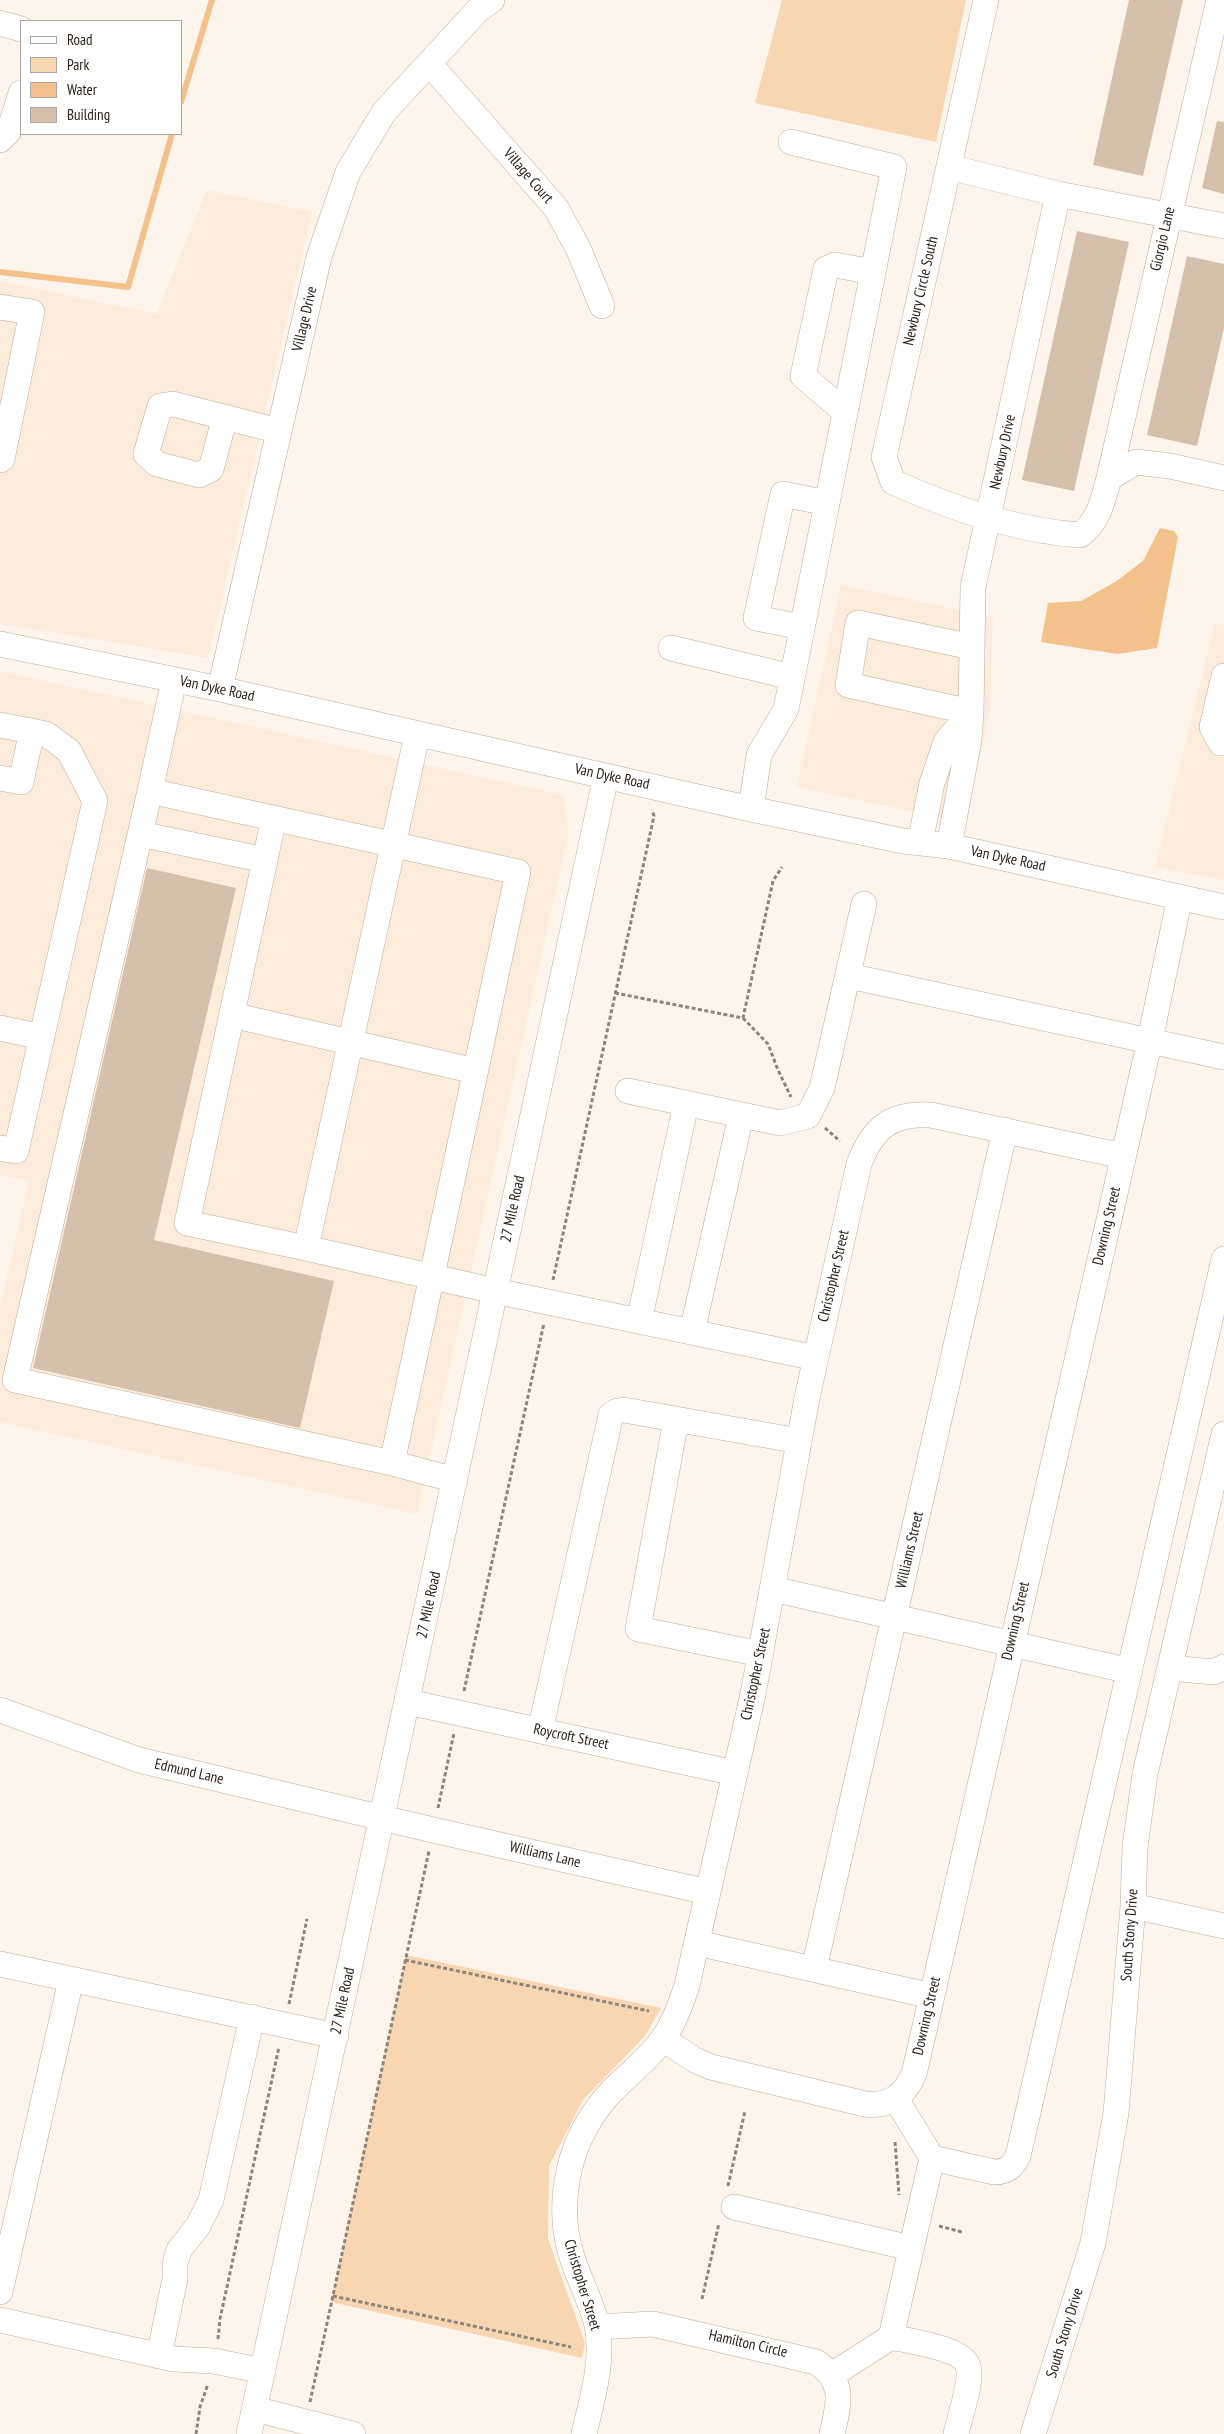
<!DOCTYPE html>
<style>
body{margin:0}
#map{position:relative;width:1224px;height:2434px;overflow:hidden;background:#fdf4ec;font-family:"PT Sans Narrow",sans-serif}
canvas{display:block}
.legend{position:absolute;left:20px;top:20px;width:162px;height:115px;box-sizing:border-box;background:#fff;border:1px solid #aaa7a3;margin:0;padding:6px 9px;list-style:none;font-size:15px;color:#2a221a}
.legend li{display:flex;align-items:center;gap:10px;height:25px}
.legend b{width:25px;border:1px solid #aaa7a3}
</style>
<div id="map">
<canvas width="1224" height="2434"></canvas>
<ul class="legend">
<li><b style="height:6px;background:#fff"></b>Road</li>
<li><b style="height:14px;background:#f9d6b2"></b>Park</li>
<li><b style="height:14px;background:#f3c28c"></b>Water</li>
<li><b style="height:14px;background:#d4c0ab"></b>Building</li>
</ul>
</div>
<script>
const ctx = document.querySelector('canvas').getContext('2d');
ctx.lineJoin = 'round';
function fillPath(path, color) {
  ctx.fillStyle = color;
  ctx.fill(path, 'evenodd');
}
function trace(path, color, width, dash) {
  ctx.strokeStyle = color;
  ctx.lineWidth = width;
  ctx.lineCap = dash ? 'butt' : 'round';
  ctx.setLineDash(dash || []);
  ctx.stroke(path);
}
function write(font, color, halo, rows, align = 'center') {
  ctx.font = font + ' "PT Sans Narrow",sans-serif';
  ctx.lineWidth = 4.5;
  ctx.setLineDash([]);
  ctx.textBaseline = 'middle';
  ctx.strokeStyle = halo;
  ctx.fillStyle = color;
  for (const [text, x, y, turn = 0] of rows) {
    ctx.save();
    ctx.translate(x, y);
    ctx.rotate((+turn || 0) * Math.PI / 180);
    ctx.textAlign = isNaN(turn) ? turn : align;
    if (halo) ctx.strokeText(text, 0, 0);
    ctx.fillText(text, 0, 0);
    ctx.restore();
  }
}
fillPath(new Path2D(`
 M 207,190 L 312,212 L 208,658 L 0,624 L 0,281 L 157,314 Z
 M 841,585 L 993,617 L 990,711 L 965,823 L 797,787 Z
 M 1215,623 L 1224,625 L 1224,880 L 1155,867 Z
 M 0,671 L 563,795 L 569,831 L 417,1514 L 0,1422 L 0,1308 L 29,1181 L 0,1175 Z`), '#fcecdb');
fillPath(new Path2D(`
 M 782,0 L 966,0 L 936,142 L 755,103 Z
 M 406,1955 L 661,2008 L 645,2036 L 583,2100 L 549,2166 L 548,2239 L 585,2343 L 582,2358 L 331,2302 Z`), '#f9d6b2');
fillPath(new Path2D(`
 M 1160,528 L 1174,531 L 1178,537 L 1157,648 L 1117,654 L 1041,642 L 1048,603 L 1081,601 L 1115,582 L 1143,561 Z`), '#f3c28c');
trace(new Path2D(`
 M 181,102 L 212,0
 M 0,272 L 128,287 L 172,134`), '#f3c28c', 6);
fillPath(new Path2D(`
 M 1129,0 L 1183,0 L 1143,176 L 1093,165 Z
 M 1217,121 L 1224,122 L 1224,194 L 1202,188 Z
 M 1077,231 L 1129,242 L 1074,491 L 1022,480 Z
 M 1187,256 L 1224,264 L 1224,328 L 1197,446 L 1147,435 Z
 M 147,868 L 236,888 L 154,1240 L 334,1281 L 300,1428 L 33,1368 Z`), '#d4c0ab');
const minor = new Path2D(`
 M 986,0 L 884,457 L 893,482 C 951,508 1017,531 1080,535 C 1099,521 1103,500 1109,478 L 1136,462 L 1170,466 L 1224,478
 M 0,23 L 21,29
 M 429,63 L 556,208 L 578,248 L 602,306
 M 0,140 L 9,131 L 21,93
 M 949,167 L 1058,194 L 1224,226
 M 0,307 L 32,312 L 2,459 L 0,460
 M 845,412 L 803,376 L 826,269 L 835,265 L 873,272
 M 225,417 L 211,469 L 199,475 L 157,464 L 146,454 L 160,406 L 173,404 L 279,431
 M 1109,478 L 1219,0
 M 802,627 L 756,618 L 783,494 L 827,503
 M 0,644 L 220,689 L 751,809 L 903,841 L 949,846 L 1224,907
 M 972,647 L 858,623 L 848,685 L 971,712 L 973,587 L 1058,194
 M 671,648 L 792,677
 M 1224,676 L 1212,727 L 1221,743 L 1224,743
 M 220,689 L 319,257 L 348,172 L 384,112 L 478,10 L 492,0
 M 0,725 L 46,734 L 69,751 L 95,801 L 16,1151 L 0,1148
 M 417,735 L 306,1248 L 495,1291 L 816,1358
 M 0,778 L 21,782 L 32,731
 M 150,791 L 518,872 L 392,1463 L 15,1380 Z
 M 150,791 L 174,680
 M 751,809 L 759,755 L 786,709 L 894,167 L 791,142
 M 274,818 L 187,1223 L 306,1248
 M 140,834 L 265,860
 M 920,843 L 932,783 L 946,742 L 971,712 L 969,740 L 949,846
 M 849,976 L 1224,1057
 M 232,1015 L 475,1071
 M 0,1028 L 42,1037
 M 628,1091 L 780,1123 L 808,1116 L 822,1088 L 864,904
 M 639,1321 L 686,1104
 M 692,1332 L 741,1116
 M 676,1420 L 638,1629 L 761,1654
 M 392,1463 L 455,1480
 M 773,1589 L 1130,1671
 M 1170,1668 L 1214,1672 L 1224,1667
 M 408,1702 L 735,1773
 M 0,1710 L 139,1760 L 433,1830 L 708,1892
 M 540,1731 L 611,1415 L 617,1411 L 624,1410 L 799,1441
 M 1133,1906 L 1224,1926
 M 697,1943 L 932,1996
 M 0,1964 L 336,2036
 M 814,1969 L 1005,1130
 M 663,2039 L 695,2060 L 711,2067 L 865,2104 C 889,2107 904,2096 914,2074 L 932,1996 L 1150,1040 L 1180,897
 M 932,2158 L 994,2172 C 1007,2172 1012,2167 1018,2156 L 1224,1259
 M 734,2207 L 911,2248
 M 0,2292 L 71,1980
 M 0,2320 L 174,2359 L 214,2361 L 263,2371
 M 597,2327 L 653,2324 L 816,2362 C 846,2381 839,2404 832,2434
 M 891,2337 C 908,2341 962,2348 968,2366 C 973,2380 959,2419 956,2434
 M 159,2356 L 175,2279 L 175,2264 L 179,2250 L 198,2226 L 211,2200 L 252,2017
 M 832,2375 L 891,2337 L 932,2158 L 896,2099
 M 255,2409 L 353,2434
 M 249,2434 L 606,776
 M 584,2434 C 592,2399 604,2362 597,2325 C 591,2300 578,2278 571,2254 C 563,2227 563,2198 569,2171 C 575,2142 591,2113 611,2092 C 628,2074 648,2060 662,2040 C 674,2024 681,2004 687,1985 L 753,1694 L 807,1398 L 859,1164 C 873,1127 891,1113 931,1115 L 1123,1156
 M 1033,2434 L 1093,2243 L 1116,2113 L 1133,1906 L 1135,1847 L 1145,1774 L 1224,1434`);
trace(minor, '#c0ac97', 26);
trace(new Path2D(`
 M 615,993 L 743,1018 L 773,881 L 782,867
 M 743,1018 L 768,1044 L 778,1070 L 791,1097
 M 825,1128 L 840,1141
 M 553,1280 L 654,816 L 652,810
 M 464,1691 L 544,1323
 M 438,1808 L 454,1733
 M 405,1960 L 649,2011
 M 289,2004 L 307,1919
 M 895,2142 L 899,2195
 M 728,2186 L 745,2111
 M 939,2226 L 962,2232
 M 333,2296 L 571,2347
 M 702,2299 L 719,2223
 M 218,2339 L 220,2319 L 279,2047
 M 310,2402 L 429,1851
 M 196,2434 L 200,2407 L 208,2384`), '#8d847c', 3, [4, 2.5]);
trace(minor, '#fff', 25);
write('15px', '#2a221a', '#fff', [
 ["Village Court",528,176,49],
 ["Giorgio Lane",1163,239,-77],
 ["Newbury Circle South",921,291,-77],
 ["Village Drive",305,319,-77],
 ["Newbury Drive",1003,452,-78],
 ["Van Dyke Road",217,689,12],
 ["Van Dyke Road",612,777,12],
 ["Van Dyke Road",1008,859,12],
 ["27 Mile Road",513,1209,-78],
 ["Downing Street",1107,1226,-77],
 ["Christopher Street",834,1276,-77],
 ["Williams Street",910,1550,-77],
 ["27 Mile Road",429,1605,-78],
 ["Downing Street",1016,1621,-77],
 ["Christopher Street",756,1674,-78],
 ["Roycroft Street",571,1737,12],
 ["Edmund Lane",189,1772,13],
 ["Williams Lane",545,1855,13],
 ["South Stony Drive",1130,1935,-86],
 ["27 Mile Road",343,2001,-78],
 ["Downing Street",927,2016,-77],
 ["Christopher Street",582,2285,73],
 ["South Stony Drive",1065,2333,-73],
 ["Hamilton Circle",748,2344,13]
]);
</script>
